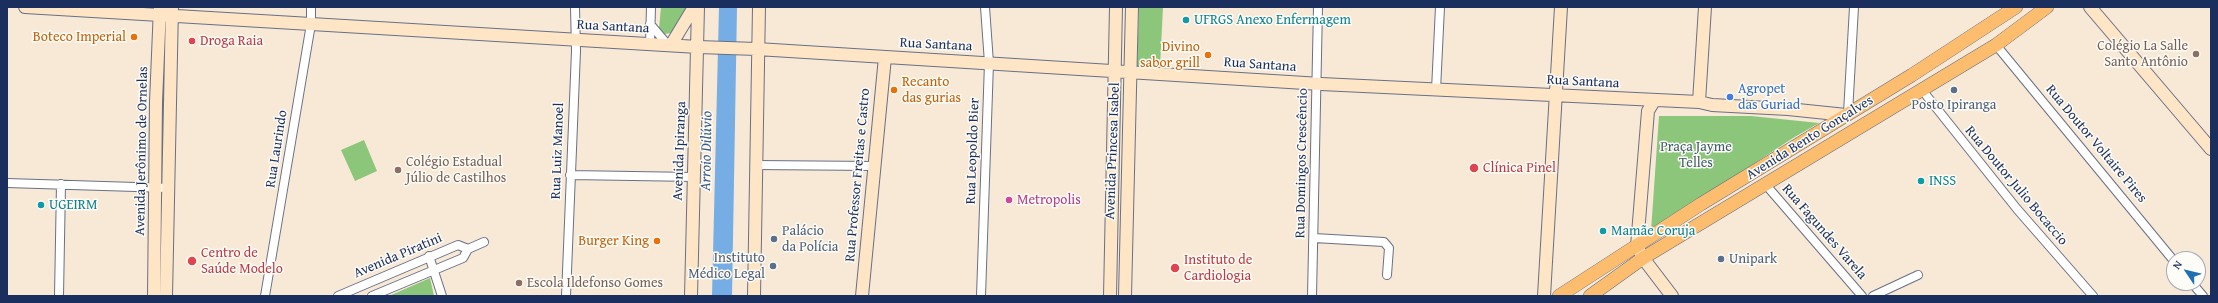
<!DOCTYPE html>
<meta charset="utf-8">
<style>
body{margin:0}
#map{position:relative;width:2218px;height:303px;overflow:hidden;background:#f7e9d5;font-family:"Gentium Book Plus",serif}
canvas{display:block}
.frame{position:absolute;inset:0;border:8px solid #1b2f5e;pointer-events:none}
.north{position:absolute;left:2166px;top:251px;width:40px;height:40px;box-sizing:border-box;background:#fdfcf7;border:1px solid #a3aaba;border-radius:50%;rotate:305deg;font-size:11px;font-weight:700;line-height:16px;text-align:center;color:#1b2f5e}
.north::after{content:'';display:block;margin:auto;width:14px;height:18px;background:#1f6fb2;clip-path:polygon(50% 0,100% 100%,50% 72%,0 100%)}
</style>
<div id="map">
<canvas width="2218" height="303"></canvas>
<div class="frame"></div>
<div class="north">N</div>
</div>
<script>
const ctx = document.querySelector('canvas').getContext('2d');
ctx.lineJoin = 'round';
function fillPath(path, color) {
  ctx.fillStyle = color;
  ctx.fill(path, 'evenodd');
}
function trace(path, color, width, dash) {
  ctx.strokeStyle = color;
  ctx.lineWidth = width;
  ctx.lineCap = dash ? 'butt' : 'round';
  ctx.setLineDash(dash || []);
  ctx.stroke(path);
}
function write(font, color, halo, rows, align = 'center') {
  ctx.font = font + ' "Gentium Book Plus",serif';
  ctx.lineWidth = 3;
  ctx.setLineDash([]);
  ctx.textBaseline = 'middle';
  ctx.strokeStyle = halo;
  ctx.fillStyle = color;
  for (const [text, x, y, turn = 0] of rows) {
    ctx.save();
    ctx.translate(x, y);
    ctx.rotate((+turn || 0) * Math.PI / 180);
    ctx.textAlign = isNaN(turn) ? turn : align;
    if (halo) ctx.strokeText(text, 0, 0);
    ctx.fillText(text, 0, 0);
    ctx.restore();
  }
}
fillPath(new Path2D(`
 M 661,7 L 685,7 L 685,15 L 672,33 L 664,34 L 659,29 Z
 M 1139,7 L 1163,7 L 1160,67 L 1137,66 Z
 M 1659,116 L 1751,116 L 1819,123 L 1793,138 L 1651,231 Z
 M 364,140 L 377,171 L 355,181 L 341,150 Z
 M 430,278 L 434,296 L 389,296 Z`), '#8bc67b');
fillPath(new Path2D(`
 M 719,7 L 737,7 L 732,296 L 712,296 Z`), '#75ade4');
const street = new Path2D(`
 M 650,24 L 668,45
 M 650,44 L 651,7
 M 1996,45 L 2174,261
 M 1436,90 L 1440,7
 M 1922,90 L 2017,209 L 2093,296
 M 1848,113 L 1854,7
 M 755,165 L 874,166
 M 570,175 L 695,177
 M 7,183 L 168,188
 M 1766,185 L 1862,296
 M 1314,238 L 1384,242 L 1389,248 L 1387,275
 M 429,256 L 442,296
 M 2192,283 L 2203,296
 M 59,296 L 61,184
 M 265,296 L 311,24 L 311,7
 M 338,296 L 458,245 L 468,249 L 484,242
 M 372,296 L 463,258 L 468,249
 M 566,296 L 576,51 L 575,7
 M 981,296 L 989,63 L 985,7
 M 1312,296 L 1318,7
 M 1873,296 L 1918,275`);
const secondary = new Path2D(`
 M 25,7 L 698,47 L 757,49 L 1321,84 L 1699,102 L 1712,105 L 1788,109 L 1846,115
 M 2090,7 L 2211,149
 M 671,45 L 694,7
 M 1654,101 L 1648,111 L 1637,246 L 1643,258 L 1672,296
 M 1699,102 L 1705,7
 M 154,296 L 156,102 L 160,7
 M 166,296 L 172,7
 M 691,296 L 698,7
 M 754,296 L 759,7
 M 862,296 L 885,57
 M 1110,296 L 1116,7
 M 1125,296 L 1132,7
 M 1544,296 L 1561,7`);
const primary = new Path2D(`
 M 1559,296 L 1701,204 L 1912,75 L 2016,7
 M 1590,296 L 1643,258 L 1996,45 L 2047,7`);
trace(street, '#687088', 10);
trace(secondary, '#687088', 14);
trace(primary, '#687088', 14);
trace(street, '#fff', 8);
trace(secondary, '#fee5c5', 12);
trace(primary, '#fcbd6f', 13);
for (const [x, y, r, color] of [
 [1186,20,4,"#0f9aa8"],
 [134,37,4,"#e8710a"],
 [192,41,4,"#e0444e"],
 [2196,54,4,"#8d6e63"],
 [1208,55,4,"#e8710a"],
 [894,90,4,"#e8710a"],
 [1954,90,4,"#5c6f8a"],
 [1730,97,4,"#3f7fe0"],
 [1474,168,5,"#e0444e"],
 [398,170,4,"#8d6e63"],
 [1921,181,4,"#0f9aa8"],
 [1009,200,4,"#d1479c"],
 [41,205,4,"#0f9aa8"],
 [1603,231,4,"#0f9aa8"],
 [774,239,4,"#5c6f8a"],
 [657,241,4,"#e8710a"],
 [1721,259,4,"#5c6f8a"],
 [192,261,5,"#e0444e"],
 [773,266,4,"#5c6f8a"],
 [1175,268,5,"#e0444e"],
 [519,283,4,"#8d6e63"]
]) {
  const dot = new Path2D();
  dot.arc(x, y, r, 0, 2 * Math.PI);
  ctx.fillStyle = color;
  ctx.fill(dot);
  trace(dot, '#fdfcf7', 1.5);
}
write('14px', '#0d838f', '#fdfcf7', [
 ["UFRGS Anexo Enfermagem",1194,20],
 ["INSS",1929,181],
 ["UGEIRM",49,205],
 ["Mamãe Coruja",1611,231]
], 'left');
write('14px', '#1b2f5e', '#fdfcf7', [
 ["Rua Santana",613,27,3],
 ["Rua Santana",936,45,3],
 ["Rua Santana",1260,65,4],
 ["Rua Santana",1583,82,3],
 ["Avenida Bento Gonçalves",1810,138,-32],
 ["Rua Doutor Voltaire Pires",2096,144,50],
 ["Rua Laurindo",277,149,-81],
 ["Avenida Jerônimo de Ornelas",142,151,-89],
 ["Rua Luiz Manoel",558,151,-88],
 ["Avenida Ipiranga",680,151,-88],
 ["Rua Leopoldo Bier",973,151,-88],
 ["Avenida Princesa Isabel",1113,151,-88],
 ["Rua Domingos Crescêncio",1302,163,-89],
 ["Rua Professor Freitas e Castro",858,175,-85],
 ["Rua Doutor Julio Bocaccio",2016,186,50],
 ["Rua Fagundes Varela",1824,232,49],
 ["Avenida Piratini",398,256,-23]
]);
write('14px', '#c56008', '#fdfcf7', [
 ["Boteco Imperial",126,37],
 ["Divino",1200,47],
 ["sabor grill",1200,63],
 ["Recanto",902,82,"left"],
 ["das gurias",902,98,"left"],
 ["Burger King",649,241]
], 'right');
write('14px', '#be3a42', '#fdfcf7', [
 ["Droga Raia",200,41],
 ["Clínica Pinel",1483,168],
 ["Centro de",201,253],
 ["Saúde Modelo",201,269],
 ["Instituto de",1184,260],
 ["Cardiologia",1184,276]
], 'left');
write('14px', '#785e54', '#fdfcf7', [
 ["Colégio La Salle",2188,46,"right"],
 ["Santo Antônio",2188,62,"right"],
 ["Colégio Estadual",406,162],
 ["Júlio de Castilhos",406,178],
 ["Escola Ildefonso Gomes",527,283]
], 'left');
write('14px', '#366cbe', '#fdfcf7', [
 ["Agropet",1738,89],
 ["das Guriad",1738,105]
], 'left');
write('14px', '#4e5e75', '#fdfcf7', [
 ["Posto Ipiranga",1954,105,"center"],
 ["Palácio",782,231],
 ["da Polícia",782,247],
 ["Instituto",765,258,"right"],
 ["Médico Legal",765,274,"right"],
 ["Unipark",1729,259]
], 'left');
write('14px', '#3d5c67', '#fdfcf7', [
 ["Praça Jayme",1696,147],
 ["Telles",1696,163]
]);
write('14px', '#b23c85', '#fdfcf7', [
 ["Metropolis",1017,200]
], 'left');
write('italic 15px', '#3a5b8d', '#fdfcf7', [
 ["Arroio Dilúvio",707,151,-89]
]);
</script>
